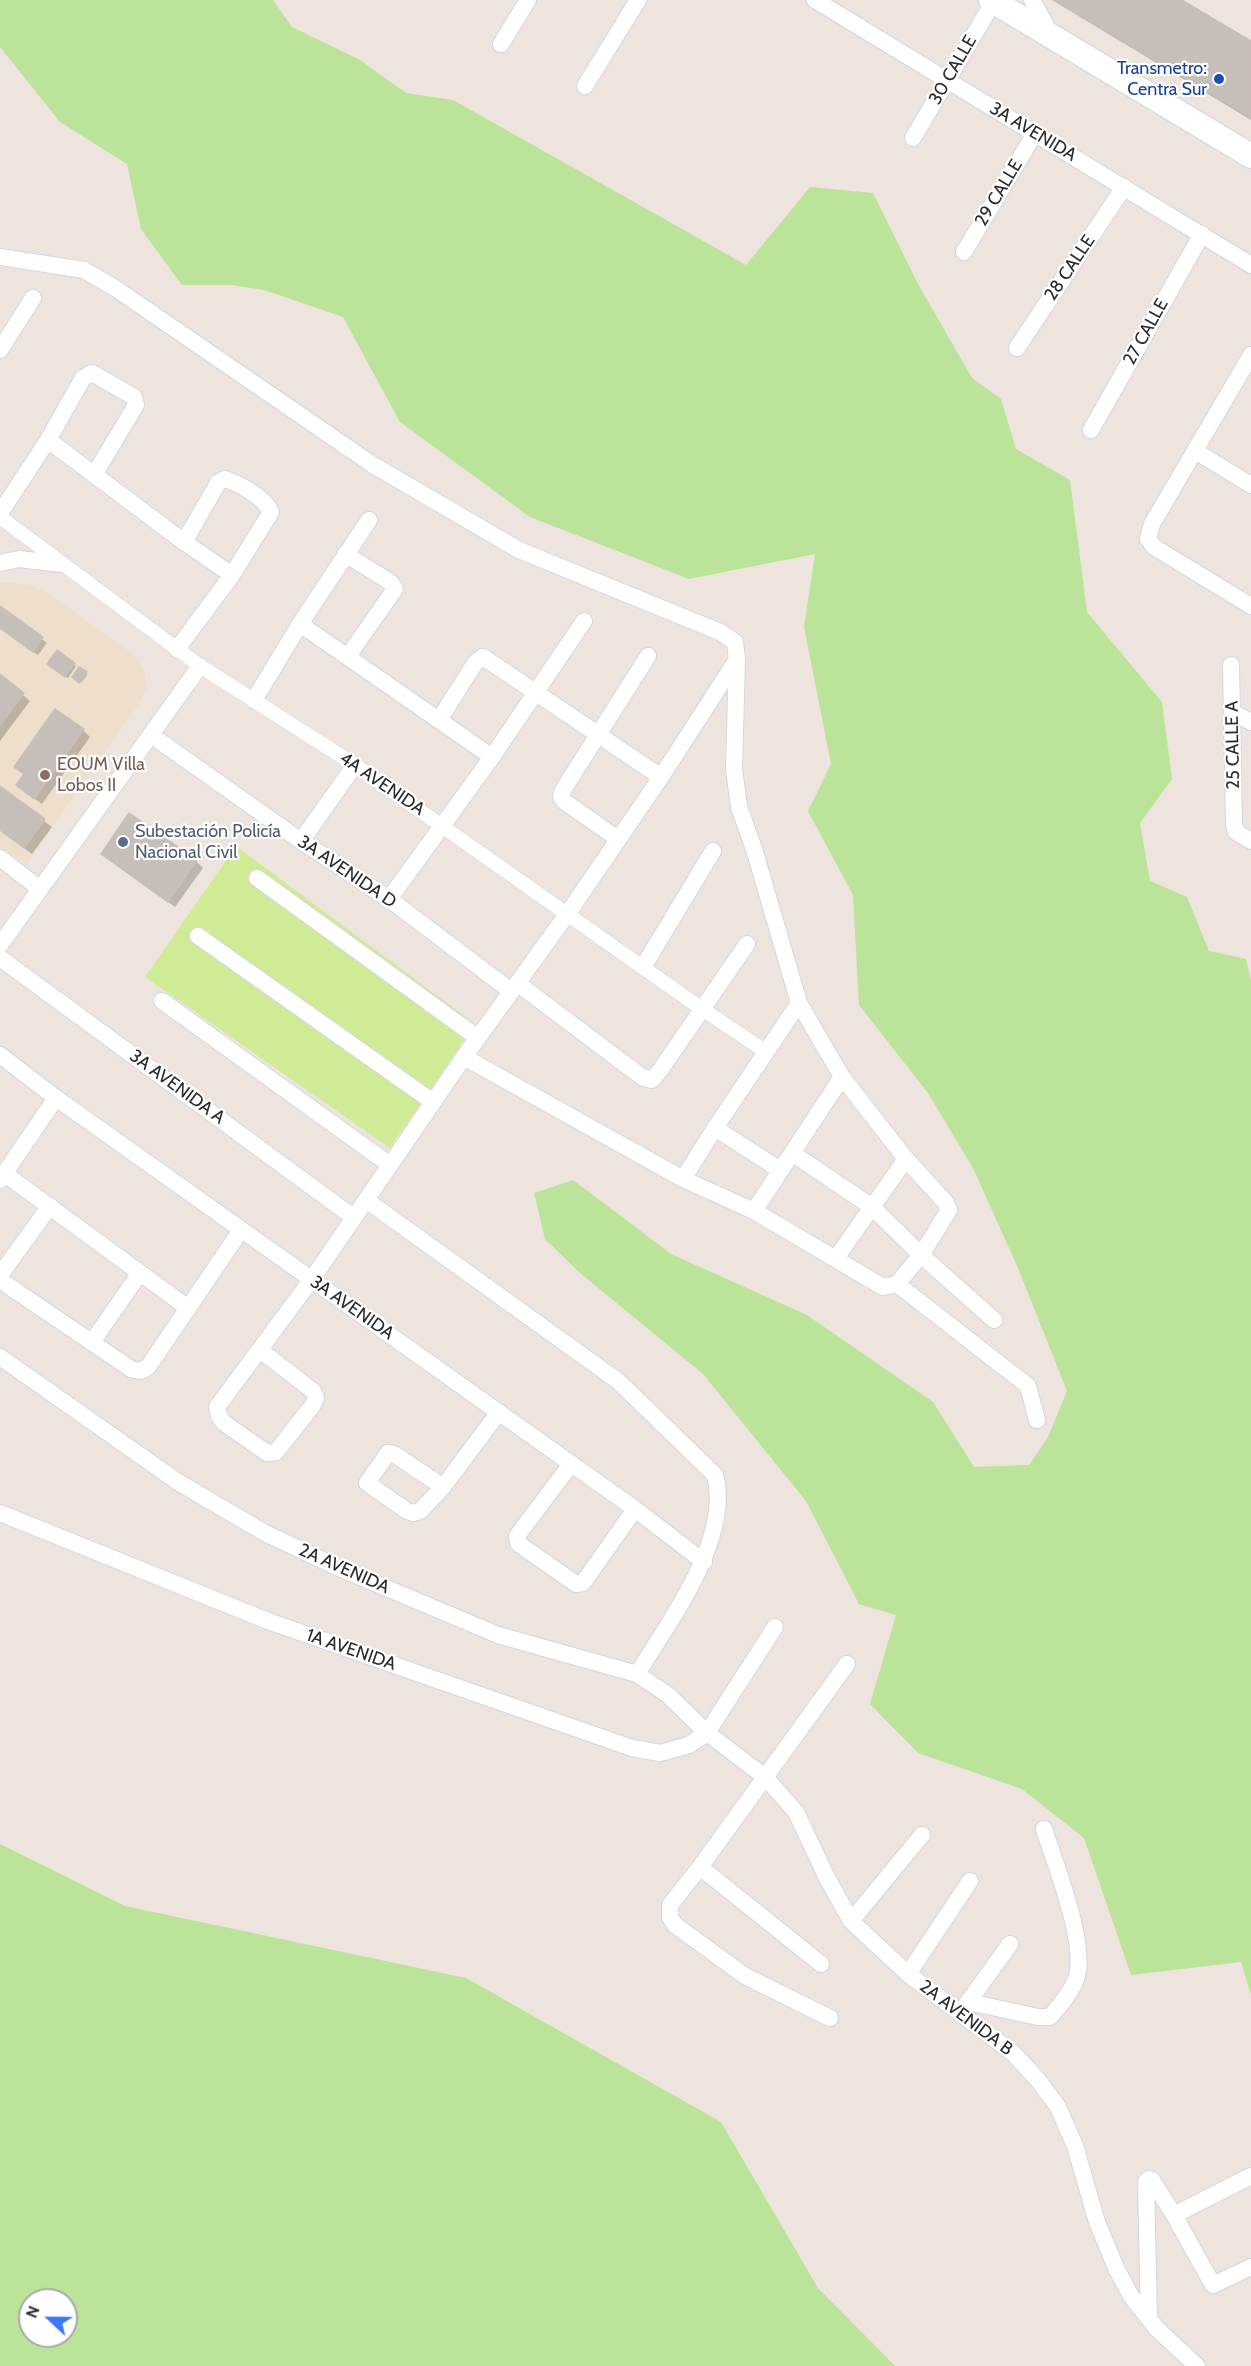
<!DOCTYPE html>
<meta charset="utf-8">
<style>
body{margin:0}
#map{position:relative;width:1251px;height:2366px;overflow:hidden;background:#ede4dd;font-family:Cabin,sans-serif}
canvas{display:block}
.north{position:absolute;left:18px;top:2288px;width:60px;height:60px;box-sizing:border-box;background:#fff;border:2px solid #aaa;border-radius:50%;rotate:292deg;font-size:16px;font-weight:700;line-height:24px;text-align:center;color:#2b2b2b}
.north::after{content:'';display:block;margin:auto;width:21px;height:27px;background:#3c76fa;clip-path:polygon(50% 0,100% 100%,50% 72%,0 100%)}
</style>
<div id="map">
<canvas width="1251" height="2366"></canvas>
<div class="north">N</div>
</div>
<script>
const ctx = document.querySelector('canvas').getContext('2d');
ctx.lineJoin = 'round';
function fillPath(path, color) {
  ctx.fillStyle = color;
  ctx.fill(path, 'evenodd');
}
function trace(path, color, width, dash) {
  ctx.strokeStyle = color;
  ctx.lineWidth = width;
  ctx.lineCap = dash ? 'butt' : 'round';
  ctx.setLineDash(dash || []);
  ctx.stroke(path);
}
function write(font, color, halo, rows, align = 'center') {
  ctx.font = font + ' Cabin,sans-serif';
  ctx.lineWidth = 4.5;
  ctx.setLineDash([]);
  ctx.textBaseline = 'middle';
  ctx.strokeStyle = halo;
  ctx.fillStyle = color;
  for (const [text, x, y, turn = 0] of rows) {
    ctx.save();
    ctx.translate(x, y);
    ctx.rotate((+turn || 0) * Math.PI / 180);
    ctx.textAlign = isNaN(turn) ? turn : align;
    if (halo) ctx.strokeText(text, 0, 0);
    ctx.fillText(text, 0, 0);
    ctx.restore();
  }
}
fillPath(new Path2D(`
 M 11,582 L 30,586 L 48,593 L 137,657 L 145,672 L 147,687 L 139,704 L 26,865 L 0,846 L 0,583 Z`), '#eedfcc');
fillPath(new Path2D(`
 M 0,0 L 273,0 L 292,27 L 360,60 L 406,93 L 453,100 L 746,265 L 810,187 L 873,193 L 918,284 L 972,378 L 1001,399 L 1016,449 L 1070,480 L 1087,612 L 1162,702 L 1172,779 L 1140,823 L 1150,881 L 1187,897 L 1209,951 L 1246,959 L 1251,981 L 1251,1995 L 1241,1962 L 1131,1975 L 1084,1838 L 1022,1789 L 918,1753 L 870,1704 L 896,1615 L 859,1604 L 806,1501 L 703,1374 L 580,1273 L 545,1239 L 534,1193 L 573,1180 L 671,1254 L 807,1315 L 933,1402 L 974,1467 L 1029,1465 L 1048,1437 L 1067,1391 L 1018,1268 L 973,1168 L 928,1093 L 859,1005 L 853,895 L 808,811 L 831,764 L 804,627 L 815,554 L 689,579 L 530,517 L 400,422 L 343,317 L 264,290 L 232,285 L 182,285 L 141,229 L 127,164 L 60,122 L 0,47 Z
 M 0,1844 L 125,1906 L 466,1978 L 721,2122 L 818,2288 L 895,2366 L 0,2366 ZM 30,2300 L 66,2300 L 66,2336 L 30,2336 Z`), '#bbe399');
fillPath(new Path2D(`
 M 236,846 L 475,1024 L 390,1148 L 145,977 Z`), '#d0eb95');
fillPath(new Path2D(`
 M 1052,0 L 1180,0 L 1251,43 L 1251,120 Z
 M 0,608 L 47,643 L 38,655 L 0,627 Z
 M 57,653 L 76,666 L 68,678 L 51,666 Z
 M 86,673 L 87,675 L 81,683 L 74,677 Z
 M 0,676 L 30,701 L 0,741 Z
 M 83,730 L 90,737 L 42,804 L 25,792 Z
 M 0,788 L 52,827 L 32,854 L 0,830 Z
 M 102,854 L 196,861 L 203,868 L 175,907 Z`), '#0003');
const building = new Path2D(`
 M 1055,0 L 1182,0 L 1251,41 L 1251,117 Z
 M 0,606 L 43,637 L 33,652 L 0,628 Z
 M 57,650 L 75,663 L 65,677 L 47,664 Z
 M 79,667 L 87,672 L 79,683 L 72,677 Z
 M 0,674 L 24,693 L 0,725 Z
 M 55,709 L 84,729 L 34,799 L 16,785 L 24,774 L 14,767 Z
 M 0,786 L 45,819 L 24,848 L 0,830 Z
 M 129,813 L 197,860 L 168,902 L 101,854 Z`);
fillPath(building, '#c5beb9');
trace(building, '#c8c0b6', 1.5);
const pedestrian = new Path2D(`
 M 0,517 L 200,666 L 355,765 L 702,1009 L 765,1051`);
const minor = new Path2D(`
 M 815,0 L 1251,265
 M 1032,0 L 1050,33
 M 501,44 L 528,0
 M 585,86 L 638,0
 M 913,138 L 994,1
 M 964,252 L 1035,133
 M 0,257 L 84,270 L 115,288 L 373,465 L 519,550 L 720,632 L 735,642 L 737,660 L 734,769 L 739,807 L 754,849 L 799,1003 L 842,1077 L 906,1159 L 946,1203 L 949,1210 L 921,1255 L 897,1284
 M 1017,348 L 1124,187
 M 0,350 L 33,298
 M 1251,355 L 1152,524 L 1148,539 L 1154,547 L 1251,606
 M 1091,430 L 1202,234
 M 48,440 L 184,542 L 232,575
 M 1195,451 L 1251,485
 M 0,513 L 48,440 L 83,378 L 92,373 L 134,397 L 136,405 L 94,475
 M 345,554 L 390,582 L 395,589 L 348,656
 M 0,563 L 19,559 L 62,564
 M 300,624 L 492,757
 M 177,649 L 232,575 L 271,512 C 264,497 240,484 225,479 L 218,483 L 184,542
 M 1231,665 L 1234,825 L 1236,832 L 1251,841
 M 254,700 L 300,624 L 369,520
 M 1232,712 L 1251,722
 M 439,720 L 475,663 L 483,657 L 661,777
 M 151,735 L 301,841 L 389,899 L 511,991
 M 618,839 L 565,802 L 561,797 L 563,790 L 648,656
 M 301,841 L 355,765
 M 0,858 L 40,889
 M 257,878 L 478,1038
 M 389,899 L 492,757 L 584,621
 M 198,936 L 433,1102
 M 0,945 L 200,666
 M 0,958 L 353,1217
 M 643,967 L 713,851
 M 517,983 L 642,1077 L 652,1080 L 661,1069 L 747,944
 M 162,1001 L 390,1165
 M 0,1055 L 56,1098 L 635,1509 L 704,1562
 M 464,1057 L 683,1179 L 754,1211 L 883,1287 L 897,1284 L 1028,1386 L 1037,1420
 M 715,1128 L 780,1170
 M 792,1153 L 872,1207 L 921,1255 L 994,1320
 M 5,1174 L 188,1308
 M 683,1179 L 715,1128 L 799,1003
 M 0,1180 L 56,1098
 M 366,1200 L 618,1381 L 715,1475 C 732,1538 669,1622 637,1674
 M 754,1211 L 842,1077
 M 836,1258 L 906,1159
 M 0,1275 L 50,1206
 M 0,1280 L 131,1369 L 140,1371 L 148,1367 L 241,1230
 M 92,1342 L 140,1273
 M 260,1350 L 313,1391 L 316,1397 L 313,1405 L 276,1452 L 267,1453 L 224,1423 L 219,1416 L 217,1407 L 312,1279 L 464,1057 L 568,913 L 661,777 L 736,661
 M 0,1357 L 178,1482 L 265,1533 L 339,1568 L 498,1635 L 637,1674 L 668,1695 L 707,1733 L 765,1777 L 796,1812 L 826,1876 L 851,1921 L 908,1974 L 1013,2053 L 1038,2080 L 1058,2107 L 1075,2146 L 1097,2222 L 1117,2270 L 1131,2296 L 1157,2329 L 1197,2366
 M 571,1464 L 517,1536 L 518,1543 L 523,1547 L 576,1584 L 583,1583 L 635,1509
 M 443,1487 L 394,1454 L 388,1453 L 367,1483 L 407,1511 L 413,1513 L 420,1511 L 443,1487 L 499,1412
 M 0,1513 L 268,1621 L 632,1748 L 660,1753 L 689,1745 L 707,1733 L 775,1627
 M 700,1867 L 821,1964
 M 851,1921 L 922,1835
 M 908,1974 L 970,1881
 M 969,2002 L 1038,2017 L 1050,2017 C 1059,2006 1071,1993 1076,1979 C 1088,1945 1055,1864 1044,1829
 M 963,2009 L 1010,1944
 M 830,2018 L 745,1976 L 675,1925 L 670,1917 L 670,1905 L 700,1867 L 847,1664
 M 1174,2215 L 1251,2176
 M 1149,2318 L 1146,2182 L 1149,2179 L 1152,2180 L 1174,2215 L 1213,2285 L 1251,2267`);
const secondary = new Path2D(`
 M 991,0 L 1251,156`);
trace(pedestrian, '#d2d7e3', 15);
trace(minor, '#d2d7e3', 18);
trace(secondary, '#d2d7e3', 26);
trace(pedestrian, '#fff', 14);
trace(minor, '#fff', 16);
trace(secondary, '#fff', 24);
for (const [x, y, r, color] of [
 [1219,79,6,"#1a4fb4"],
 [45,775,6,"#8d6e63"],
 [123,842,6,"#5c6f8a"]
]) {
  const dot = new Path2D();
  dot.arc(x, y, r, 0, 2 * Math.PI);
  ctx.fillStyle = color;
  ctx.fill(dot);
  trace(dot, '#fff', 2);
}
write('18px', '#164399', '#fff', [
 ["Transmetro:",1207,69],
 ["Centra Sur",1207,90]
], 'right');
write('18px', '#2b2b2b', '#fff', [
 ["30 CALLE",953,70,-60],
 ["3A AVENIDA",1033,132,31],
 ["29 CALLE",999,193,-59],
 ["28 CALLE",1070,268,-56],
 ["27 CALLE",1146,332,-61],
 ["25 CALLE A",1233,745,-91],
 ["4A AVENIDA",382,784,34],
 ["3A AVENIDA D",347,872,34],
 ["3A AVENIDA A",177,1087,36],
 ["3A AVENIDA",352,1308,35],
 ["2A AVENIDA",344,1569,24],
 ["1A AVENIDA",351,1650,19],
 ["2A AVENIDA B",966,2018,37]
]);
write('18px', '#785e54', '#fff', [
 ["EOUM Villa",57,765],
 ["Lobos II",57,786]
], 'left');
write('18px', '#4e5e75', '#fff', [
 ["Subestación Policía",135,832],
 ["Nacional Civil",135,853]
], 'left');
</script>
